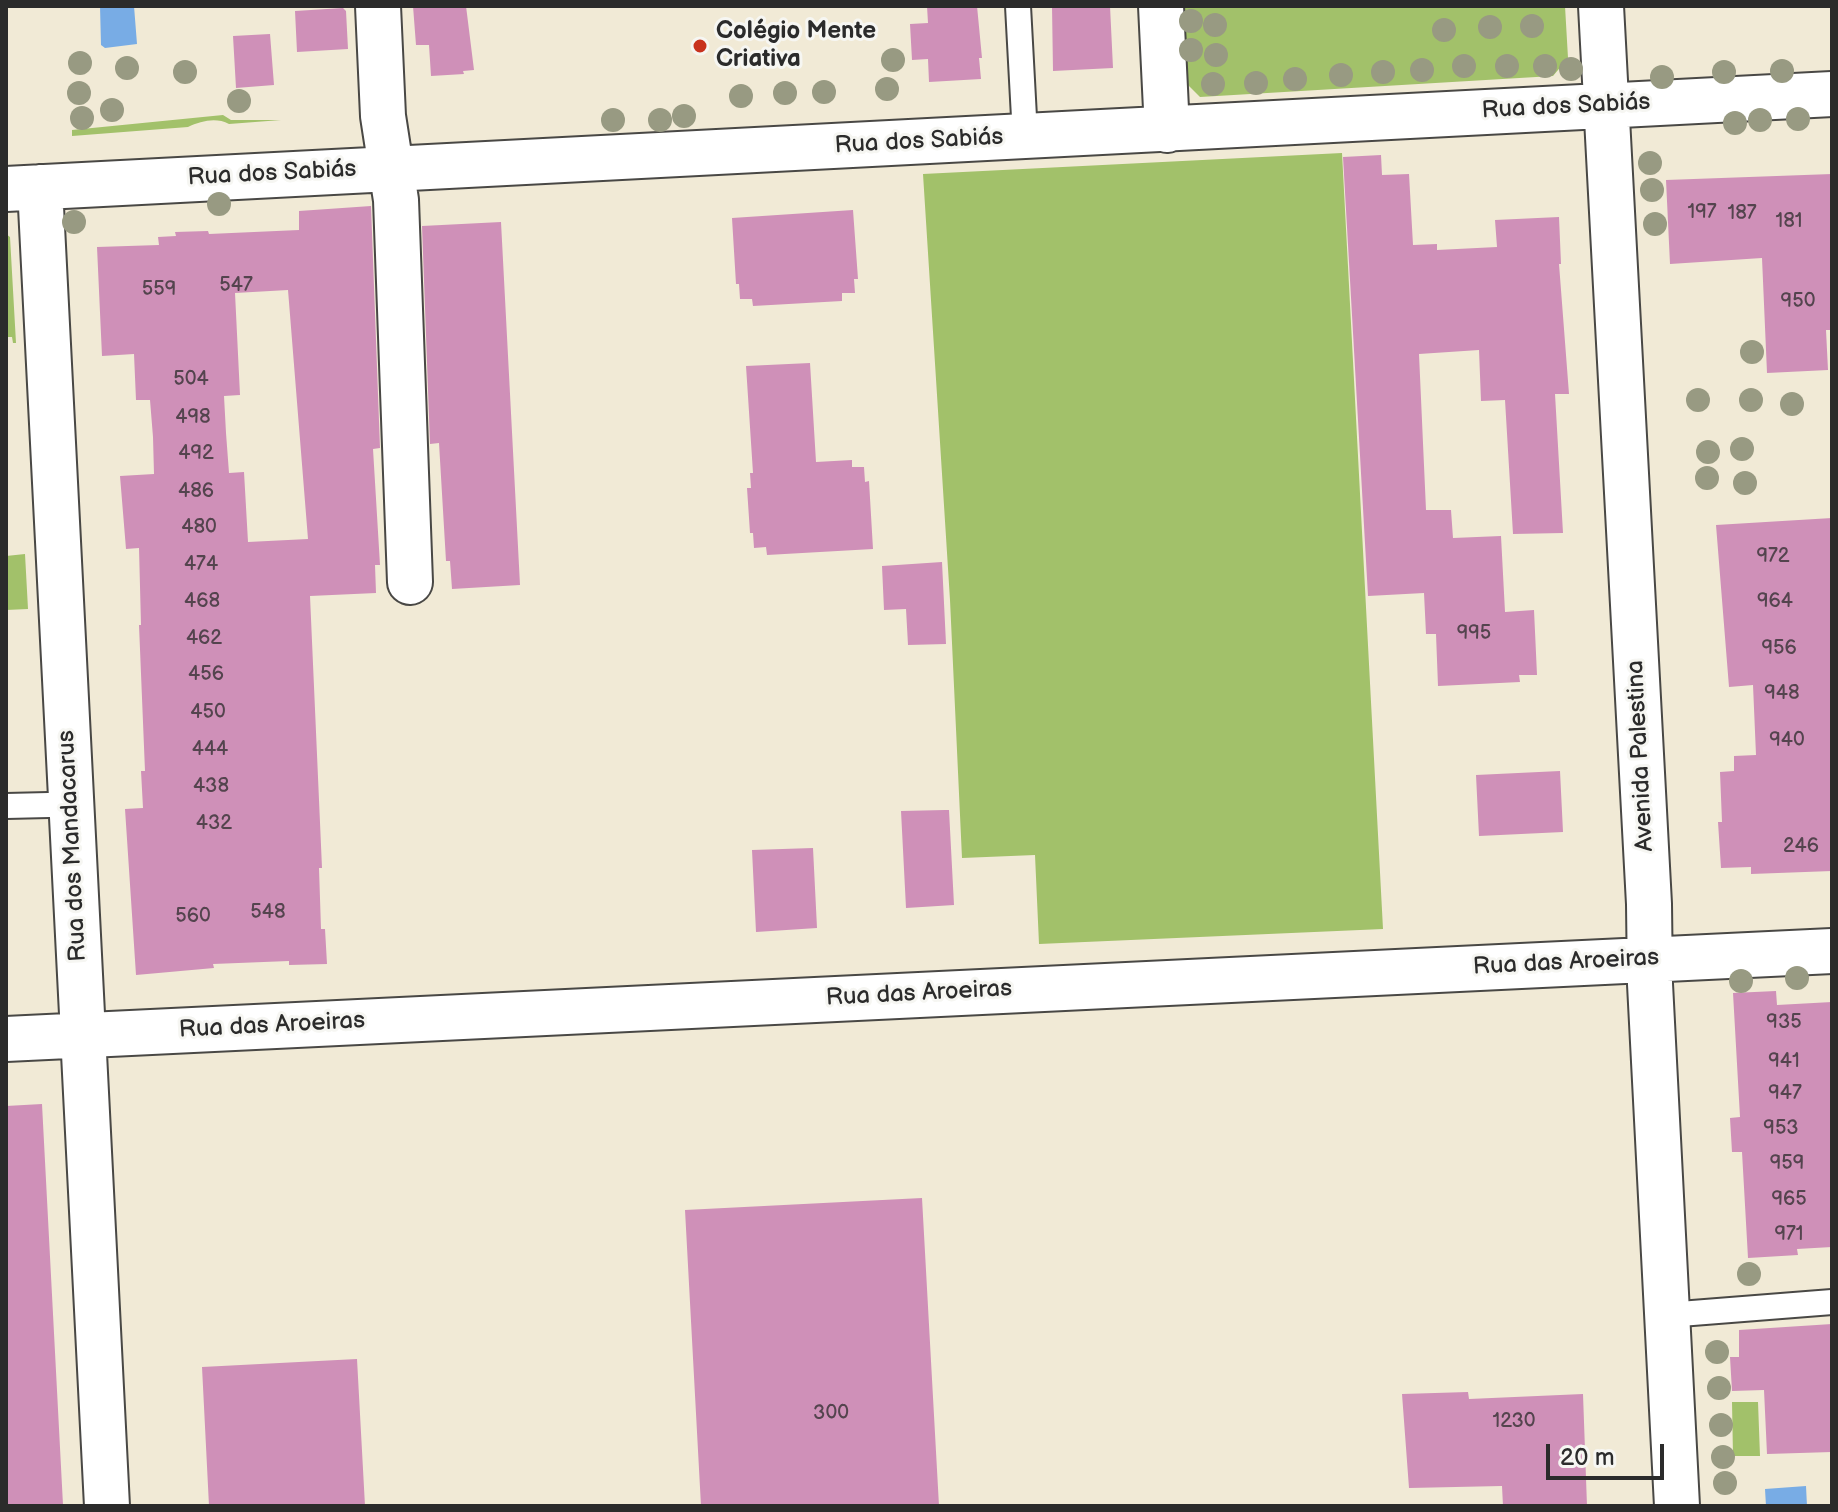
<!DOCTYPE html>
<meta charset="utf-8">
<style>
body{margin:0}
#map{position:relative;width:1838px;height:1512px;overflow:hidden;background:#f1ead6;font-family:"Balsamiq Sans",sans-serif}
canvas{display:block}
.frame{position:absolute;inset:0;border:8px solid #2b2b2b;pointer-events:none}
.scale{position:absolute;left:1546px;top:1444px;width:118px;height:36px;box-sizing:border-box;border:4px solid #2b2b2b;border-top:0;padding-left:10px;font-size:24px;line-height:28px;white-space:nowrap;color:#2b2b2b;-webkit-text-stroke:6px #f6f6f2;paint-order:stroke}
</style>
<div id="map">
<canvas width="1838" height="1512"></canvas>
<div class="frame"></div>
<div class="scale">20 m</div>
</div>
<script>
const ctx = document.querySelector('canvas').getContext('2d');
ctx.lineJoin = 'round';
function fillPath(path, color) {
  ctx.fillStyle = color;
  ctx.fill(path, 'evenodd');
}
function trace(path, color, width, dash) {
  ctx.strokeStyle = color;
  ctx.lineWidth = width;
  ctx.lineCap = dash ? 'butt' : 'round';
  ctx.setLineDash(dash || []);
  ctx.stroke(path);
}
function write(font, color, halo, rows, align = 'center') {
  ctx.font = font + ' "Balsamiq Sans",sans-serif';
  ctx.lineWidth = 6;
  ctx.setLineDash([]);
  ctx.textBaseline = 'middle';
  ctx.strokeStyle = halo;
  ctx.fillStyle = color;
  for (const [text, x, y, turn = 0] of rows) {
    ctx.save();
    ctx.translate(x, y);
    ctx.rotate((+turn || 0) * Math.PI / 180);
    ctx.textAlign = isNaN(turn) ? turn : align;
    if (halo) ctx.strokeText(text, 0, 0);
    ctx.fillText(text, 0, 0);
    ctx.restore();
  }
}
fillPath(new Path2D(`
 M 1177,6 L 1565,6 L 1568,58 L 1553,76 L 1200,97 L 1180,77 Z
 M 223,115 L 231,120 L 281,120 L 229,124 C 216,117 201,121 188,127 L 72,136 L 72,130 Z
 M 1342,153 L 1383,929 L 1039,944 L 1035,855 L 962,858 L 950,600 L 923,174 Z
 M 6,234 L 10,237 L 16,343 L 13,343 L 12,337 L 6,337 Z
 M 25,554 L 28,609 L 6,610 L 6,556 Z
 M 1732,1402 L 1758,1402 L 1760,1456 L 1733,1456 Z`), '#a2c16a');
fillPath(new Path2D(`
 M 100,6 L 134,6 L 137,44 L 105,48 L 101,45 Z
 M 1806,1486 L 1807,1506 L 1766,1506 L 1765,1489 Z`), '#78ace5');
fillPath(new Path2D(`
 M 413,6 L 466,6 L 474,70 L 463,71 L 464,74 L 431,76 L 429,45 L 416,45 Z
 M 927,6 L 977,6 L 982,58 L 979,58 L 981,79 L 929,82 L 928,59 L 912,60 L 910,24 L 928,23 Z
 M 1052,6 L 1110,6 L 1113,68 L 1053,71 Z
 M 343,8 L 346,11 L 348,49 L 297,52 L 295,11 Z
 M 270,34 L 274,85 L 236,88 L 233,36 Z
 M 1381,155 L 1382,175 L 1409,174 L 1413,245 L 1437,244 L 1437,250 L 1497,247 L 1495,220 L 1559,217 L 1561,264 L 1559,264 L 1569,394 L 1555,394 L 1563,533 L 1513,534 L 1505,400 L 1481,401 L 1479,350 L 1419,354 L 1426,510 L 1451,510 L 1453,538 L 1501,536 L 1505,612 L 1534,610 L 1537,675 L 1519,675 L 1520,682 L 1438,686 L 1436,634 L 1426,634 L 1424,593 L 1368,596 L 1343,157 Z
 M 1832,174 L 1832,330 L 1826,330 L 1828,370 L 1767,373 L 1762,258 L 1670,264 L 1666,180 Z
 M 371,206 L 380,448 L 373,449 L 380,565 L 375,565 L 376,593 L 310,596 L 322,868 L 319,868 L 321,929 L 325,929 L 327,964 L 289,965 L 289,961 L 213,964 L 214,968 L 136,975 L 125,809 L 143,808 L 141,771 L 145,771 L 139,625 L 141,625 L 139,548 L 126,549 L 120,476 L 154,474 L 153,437 L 150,400 L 136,400 L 134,354 L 102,356 L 97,247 L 159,245 L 158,237 L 176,236 L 175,232 L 208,231 L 209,234 L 299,230 L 299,211 ZM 288,290 L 308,539 L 248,542 L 244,472 L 229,473 L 226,433 L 224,396 L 240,395 L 235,293 Z
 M 853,210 L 858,279 L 854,279 L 855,293 L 842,293 L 842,301 L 753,306 L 752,299 L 740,299 L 739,284 L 736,284 L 732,218 Z
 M 501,222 L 520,585 L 452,589 L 450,561 L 446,561 L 439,443 L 430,444 L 422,226 Z
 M 810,363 L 816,462 L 852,460 L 852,467 L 864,467 L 865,482 L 869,481 L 873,549 L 767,555 L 766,547 L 754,548 L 753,533 L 750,533 L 747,488 L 751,488 L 750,473 L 753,473 L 746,366 Z
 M 1832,518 L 1832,871 L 1751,874 L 1751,867 L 1721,868 L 1718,822 L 1722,822 L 1720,772 L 1734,771 L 1734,756 L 1756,755 L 1753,685 L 1729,687 L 1716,525 Z
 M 942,562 L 946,644 L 908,645 L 906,609 L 884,610 L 882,566 Z
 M 1560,771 L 1563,832 L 1479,836 L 1476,775 Z
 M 945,810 L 949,810 L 954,905 L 906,908 L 901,811 Z
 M 813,848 L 817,928 L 756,932 L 752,850 Z
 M 1776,991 L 1777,1005 L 1832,1002 L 1832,1247 L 1797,1249 L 1798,1255 L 1748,1258 L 1742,1152 L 1732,1152 L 1730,1118 L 1740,1117 L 1733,993 Z
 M 42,1104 L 63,1505 L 6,1506 L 6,1106 Z
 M 922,1198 L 939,1506 L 701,1506 L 685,1210 Z
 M 1832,1324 L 1832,1452 L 1767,1454 L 1764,1390 L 1732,1391 L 1730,1357 L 1739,1357 L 1739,1330 Z
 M 357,1359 L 365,1506 L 209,1506 L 202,1367 Z
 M 1468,1392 L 1469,1399 L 1583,1394 L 1587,1506 L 1503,1506 L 1502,1486 L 1409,1488 L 1402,1394 Z`), '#cf90b8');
const service = new Path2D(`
 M 1018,6 L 1025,136
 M 6,806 L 49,805
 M 1667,1315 L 1832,1302`);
const minor = new Path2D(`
 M 378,6 L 383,116 L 396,200 L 410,582
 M 1161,6 L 1167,130
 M 1601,6 L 1649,904 L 1650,984 L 1677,1506
 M 40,187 L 107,1506
 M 6,189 L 1832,94
 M 6,1039 L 1832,951`);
trace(service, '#494845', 28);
trace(minor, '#494845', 48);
trace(service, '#fff', 24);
trace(minor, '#fff', 44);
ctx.fillStyle = '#989a82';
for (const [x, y] of [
 [1191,21],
 [1215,25],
 [1532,26],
 [1490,27],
 [1444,30],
 [1191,50],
 [1216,55],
 [893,60],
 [80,63],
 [1464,66],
 [1507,66],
 [1545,66],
 [127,68],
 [1571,69],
 [1422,70],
 [1782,71],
 [185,72],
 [1383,72],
 [1724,72],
 [1341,75],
 [1662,77],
 [1295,79],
 [1256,83],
 [1213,84],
 [887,89],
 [824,92],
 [79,93],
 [785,93],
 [741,96],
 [239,101],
 [112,110],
 [684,116],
 [82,118],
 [1798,119],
 [613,120],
 [660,120],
 [1760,120],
 [1735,123],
 [1650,163],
 [1652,190],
 [219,204],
 [74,222],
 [1655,224],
 [1752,352],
 [1698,400],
 [1751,400],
 [1792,404],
 [1742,449],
 [1708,452],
 [1707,478],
 [1745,483],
 [1797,978],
 [1741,981],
 [1749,1274],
 [1717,1352],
 [1719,1388],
 [1721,1425],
 [1723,1457],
 [1725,1483]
]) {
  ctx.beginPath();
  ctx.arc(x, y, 12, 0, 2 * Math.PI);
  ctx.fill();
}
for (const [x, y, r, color] of [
 [700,46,8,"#c8321e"]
]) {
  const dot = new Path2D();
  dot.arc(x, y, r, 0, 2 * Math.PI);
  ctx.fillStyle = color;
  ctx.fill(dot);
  trace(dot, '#f6f6f2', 3);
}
write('20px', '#54444e', null, [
 ["197",1702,213],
 ["187",1742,214],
 ["181",1789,222],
 ["547",236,286],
 ["559",159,290],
 ["950",1798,302],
 ["504",191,380],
 ["498",193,418],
 ["492",196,454],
 ["486",196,492],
 ["480",199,528],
 ["972",1773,557],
 ["474",201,565],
 ["468",202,602],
 ["964",1775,602],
 ["995",1474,634],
 ["462",204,639],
 ["956",1779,649],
 ["456",206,675],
 ["948",1782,694],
 ["450",208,713],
 ["940",1787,741],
 ["444",210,750],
 ["438",211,787],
 ["432",214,824],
 ["246",1801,847],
 ["548",268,913],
 ["560",193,917],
 ["935",1784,1023],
 ["941",1784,1062],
 ["947",1785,1094],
 ["953",1781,1129],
 ["959",1787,1164],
 ["965",1789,1200],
 ["971",1789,1235],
 ["300",831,1414],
 ["1230",1514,1422]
]);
write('bold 24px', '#2b2b2b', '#f6f6f2', [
 ["Colégio Mente",716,32],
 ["Criativa",716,60]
], 'left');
write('24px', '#2b2b2b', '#f6f6f2', [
 ["Rua dos Sabiás",1566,107,-3],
 ["Rua dos Sabiás",919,142,-3],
 ["Rua dos Sabiás",272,174,-3],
 ["Avenida Palestina",1641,756,-93],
 ["Rua dos Mandacarus",73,846,-93],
 ["Rua das Aroeiras",1566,963,-3],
 ["Rua das Aroeiras",919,994,-3],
 ["Rua das Aroeiras",272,1026,-3]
]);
</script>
